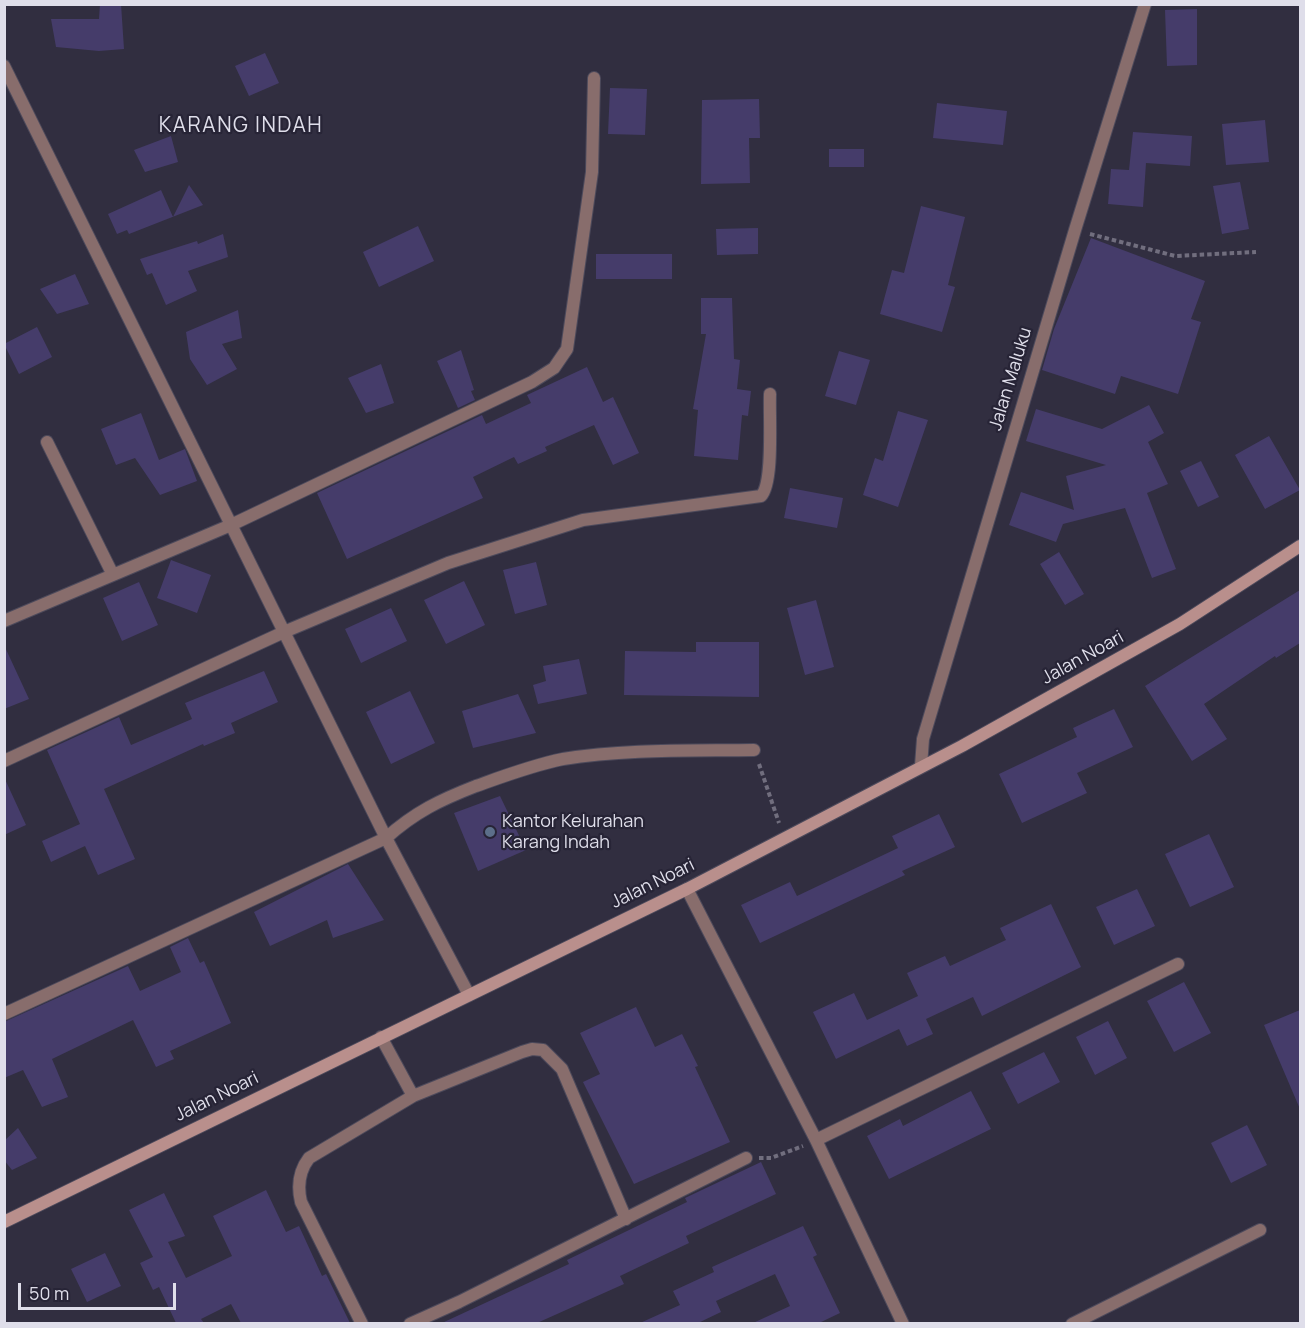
<!DOCTYPE html>
<style>
body{margin:0}
#map{position:relative;width:1305px;height:1328px;overflow:hidden;background:#312e40;font-family:Manrope,sans-serif}
canvas{display:block}
.frame{position:absolute;inset:0;border:6px solid #dfdeea;pointer-events:none}
.scale{position:absolute;left:18px;top:1283px;width:158px;height:27px;box-sizing:border-box;border:3px solid #dfdeea;border-top:0;padding-left:8px;font-size:18px;line-height:21px;white-space:nowrap;color:#dfdeea;-webkit-text-stroke:4px #272436;paint-order:stroke}
</style>
<div id="map">
<canvas width="1305" height="1328"></canvas>
<div class="frame"></div>
<div class="scale">50 m</div>
</div>
<script>
const ctx = document.querySelector('canvas').getContext('2d');
ctx.lineJoin = 'round';
function fillPath(path, color) {
  ctx.fillStyle = color;
  ctx.fill(path, 'evenodd');
}
function trace(path, color, width, dash) {
  ctx.strokeStyle = color;
  ctx.lineWidth = width;
  ctx.lineCap = dash ? 'butt' : 'round';
  ctx.setLineDash(dash || []);
  ctx.stroke(path);
}
function write(font, color, halo, rows, align = 'center') {
  ctx.font = font + ' Manrope,sans-serif';
  ctx.lineWidth = 4.5;
  ctx.setLineDash([]);
  ctx.textBaseline = 'middle';
  ctx.strokeStyle = halo;
  ctx.fillStyle = color;
  for (const [text, x, y, turn = 0] of rows) {
    ctx.save();
    ctx.translate(x, y);
    ctx.rotate((+turn || 0) * Math.PI / 180);
    ctx.textAlign = isNaN(turn) ? turn : align;
    if (halo) ctx.strokeText(text, 0, 0);
    ctx.fillText(text, 0, 0);
    ctx.restore();
  }
}
fillPath(new Path2D(`
 M 100,4 L 121,4 L 124,49 L 99,51 L 56,47 L 51,19 L 99,19 Z
 M 1197,9 L 1197,65 L 1167,66 L 1165,10 Z
 M 265,53 L 279,83 L 249,96 L 235,66 Z
 M 610,88 L 647,89 L 645,135 L 608,134 Z
 M 759,99 L 760,138 L 749,138 L 750,183 L 701,184 L 702,100 Z
 M 937,103 L 1007,111 L 1003,145 L 933,138 Z
 M 1265,120 L 1269,162 L 1226,165 L 1222,124 Z
 M 1133,132 L 1192,136 L 1190,166 L 1146,163 L 1143,207 L 1108,204 L 1111,169 L 1129,170 Z
 M 171,136 L 178,162 L 145,172 L 134,150 Z
 M 829,149 L 864,149 L 864,167 L 829,167 Z
 M 1240,182 L 1249,229 L 1222,234 L 1213,186 Z
 M 189,185 L 203,205 L 129,234 L 127,230 L 117,234 L 108,214 L 161,190 L 173,217 Z
 M 921,206 L 965,217 L 948,285 L 955,287 L 942,332 L 880,314 L 892,270 L 904,273 Z
 M 418,226 L 434,261 L 379,287 L 363,252 Z
 M 758,228 L 758,254 L 717,255 L 716,229 Z
 M 223,234 L 228,257 L 188,271 L 197,291 L 166,305 L 152,273 L 147,275 L 140,259 L 197,241 L 198,244 Z
 M 1091,238 L 1205,281 L 1191,319 L 1201,322 L 1178,394 L 1121,376 L 1115,394 L 1042,370 L 1054,329 Z
 M 596,254 L 672,254 L 672,279 L 596,279 Z
 M 75,274 L 89,304 L 57,314 L 40,289 Z
 M 701,298 L 732,298 L 734,359 L 740,360 L 737,389 L 751,391 L 748,416 L 742,415 L 738,460 L 694,456 L 698,410 L 693,409 L 706,334 L 701,334 Z
 M 238,310 L 242,338 L 222,344 L 237,369 L 207,385 L 190,359 L 186,332 Z
 M 37,327 L 52,357 L 19,374 L 4,344 Z
 M 461,350 L 474,390 L 471,391 L 475,400 L 458,408 L 437,361 Z
 M 839,351 L 870,360 L 856,405 L 825,396 Z
 M 381,364 L 394,403 L 366,413 L 348,378 Z
 M 587,367 L 603,402 L 613,397 L 639,453 L 613,465 L 594,425 L 545,447 L 547,451 L 518,464 L 514,457 L 473,477 L 483,498 L 347,559 L 317,493 L 482,415 L 486,424 L 531,403 L 527,395 Z
 M 1149,405 L 1164,433 L 1148,442 L 1168,484 L 1147,493 L 1176,569 L 1152,578 L 1125,508 L 1063,524 L 1056,542 L 1009,525 L 1021,492 L 1074,510 L 1066,476 L 1106,465 L 1026,441 L 1036,409 L 1102,429 Z
 M 898,411 L 928,420 L 898,507 L 863,495 L 875,458 L 883,461 Z
 M 141,413 L 159,460 L 185,449 L 197,481 L 160,495 L 135,458 L 116,465 L 101,429 Z
 M 1269,436 L 1300,490 L 1265,509 L 1235,455 Z
 M 1201,461 L 1219,497 L 1198,507 L 1180,471 Z
 M 790,488 L 843,498 L 837,528 L 784,518 Z
 M 1059,552 L 1084,594 L 1065,605 L 1040,564 Z
 M 171,560 L 211,575 L 197,613 L 157,598 Z
 M 536,562 L 547,605 L 515,614 L 503,570 Z
 M 464,581 L 485,625 L 446,644 L 424,600 Z
 M 139,582 L 158,625 L 122,641 L 103,598 Z
 M 1300,590 L 1300,643 L 1276,658 L 1275,656 L 1204,704 L 1227,739 L 1192,761 L 1145,686 Z
 M 816,600 L 834,667 L 805,675 L 787,608 Z
 M 391,608 L 407,641 L 361,663 L 345,629 Z
 M 696,642 L 759,642 L 759,697 L 624,695 L 625,651 L 696,652 Z
 M 4,645 L 29,699 L 4,709 Z
 M 579,659 L 587,694 L 538,704 L 533,685 L 546,681 L 543,666 Z
 M 264,671 L 278,702 L 231,723 L 235,733 L 204,746 L 203,744 L 104,789 L 135,859 L 98,875 L 85,846 L 51,862 L 42,841 L 80,824 L 47,750 L 119,717 L 131,745 L 192,719 L 185,703 Z
 M 410,691 L 435,743 L 391,764 L 366,712 Z
 M 518,694 L 536,733 L 473,748 L 462,711 Z
 M 1114,709 L 1133,747 L 1077,773 L 1087,793 L 1022,823 L 999,774 L 1077,737 L 1073,728 Z
 M 4,777 L 26,825 L 4,835 Z
 M 500,796 L 526,850 L 478,871 L 454,813 Z
 M 939,814 L 955,847 L 902,871 L 905,875 L 760,943 L 741,905 L 790,882 L 797,896 L 898,848 L 892,836 Z
 M 1209,834 L 1234,887 L 1190,907 L 1165,854 Z
 M 348,864 L 384,920 L 333,938 L 327,920 L 270,946 L 254,912 Z
 M 1137,889 L 1155,926 L 1114,945 L 1096,907 Z
 M 1051,904 L 1081,967 L 982,1016 L 973,997 L 926,1019 L 933,1034 L 907,1046 L 899,1029 L 836,1059 L 813,1012 L 854,993 L 867,1020 L 918,996 L 907,973 L 945,956 L 950,966 L 1006,940 L 1000,928 Z
 M 188,938 L 200,963 L 204,961 L 231,1023 L 170,1051 L 174,1059 L 156,1067 L 133,1020 L 52,1059 L 68,1097 L 42,1107 L 23,1070 L 4,1078 L 4,1022 L 128,966 L 140,991 L 181,972 L 170,947 Z
 M 1184,982 L 1211,1033 L 1174,1052 L 1147,1001 Z
 M 636,1007 L 655,1047 L 682,1034 L 698,1066 L 695,1067 L 730,1142 L 634,1184 L 583,1082 L 600,1074 L 580,1033 Z
 M 1300,1010 L 1300,1109 L 1264,1025 Z
 M 1108,1021 L 1127,1058 L 1095,1075 L 1076,1037 Z
 M 1044,1052 L 1060,1082 L 1018,1104 L 1002,1073 Z
 M 971,1091 L 991,1129 L 889,1179 L 867,1136 L 900,1119 L 903,1126 Z
 M 1247,1125 L 1267,1165 L 1231,1183 L 1211,1143 Z
 M 18,1128 L 37,1158 L 12,1170 L 4,1160 L 4,1141 Z
 M 761,1162 L 776,1194 L 686,1236 L 689,1243 L 620,1276 L 624,1284 L 537,1323 L 442,1323 L 569,1264 L 567,1260 L 687,1202 L 685,1198 Z
 M 266,1190 L 286,1232 L 299,1226 L 322,1276 L 326,1274 L 350,1323 L 241,1323 L 231,1304 L 201,1319 L 204,1323 L 176,1323 L 159,1287 L 153,1290 L 140,1263 L 153,1257 L 129,1210 L 164,1193 L 185,1236 L 168,1242 L 186,1278 L 232,1256 L 213,1216 Z
 M 803,1226 L 817,1255 L 813,1257 L 840,1313 L 819,1323 L 753,1323 L 790,1306 L 775,1274 L 716,1301 L 721,1312 L 698,1323 L 640,1323 L 680,1305 L 673,1291 L 714,1272 L 712,1267 Z
 M 105,1253 L 121,1286 L 87,1302 L 71,1269 Z`), '#453c6a');
const street = new Path2D(`
 M 4,66 L 386,838 L 469,995
 M 47,442 L 113,575
 M 4,621 L 231,525 L 532,382 L 554,368 L 567,349 L 592,172 L 594,78
 M 4,761 L 284,632 L 448,563 L 583,520 L 761,496 C 774,483 769,415 770,394
 M 921,766 L 923,739 L 1075,230 L 1145,4
 M 687,889 L 816,1140 L 903,1324
 M 4,1014 L 386,838 C 415,812 440,800 476,786 C 504,776 533,765 563,759 C 625,749 691,751 754,750
 M 381,1037 L 413,1096
 M 816,1140 L 1178,964
 M 362,1324 L 301,1202 C 297,1185 299,1171 309,1158 L 413,1096 L 522,1052 L 532,1049 L 543,1050 L 562,1069 L 626,1219
 M 410,1324 L 459,1302 L 746,1158
 M 1072,1324 L 1260,1230`);
const secondary = new Path2D(`
 M 4,1222 L 687,889 L 962,746 L 1180,624 L 1300,546`);
trace(street, '#4d4a5b', 14);
trace(secondary, '#4d4a5b', 14);
trace(new Path2D(`
 M 1090,234 L 1175,256 L 1256,252
 M 759,764 L 779,823
 M 759,1158 L 771,1158 L 803,1146`), '#716e7e', 4, [4.5, 3]);
trace(street, '#886d6c', 12);
trace(secondary, '#b98f8c', 12);
for (const [x, y, r, color] of [
 [490,832,6,"#5c6f8a"]
]) {
  const dot = new Path2D();
  dot.arc(x, y, r, 0, 2 * Math.PI);
  ctx.fillStyle = color;
  ctx.fill(dot);
  trace(dot, '#272436', 2);
}
write('18px', '#dfdeea', '#272436', [
 ["Jalan Maluku",1011,379,-73],
 ["Jalan Noari",1083,658,-29],
 ["Jalan Noari",653,884,-26],
 ["Jalan Noari",217,1097,-26]
]);
write('18px', '#dfdeea', '#272436', [
 ["Kantor Kelurahan",502,822],
 ["Karang Indah",502,843]
], 'left');
ctx.letterSpacing = '1.5px';
write('21px', '#dfdeea', '#272436', [
 ["KARANG INDAH",241,126]
]);
ctx.letterSpacing = '0px';
</script>
